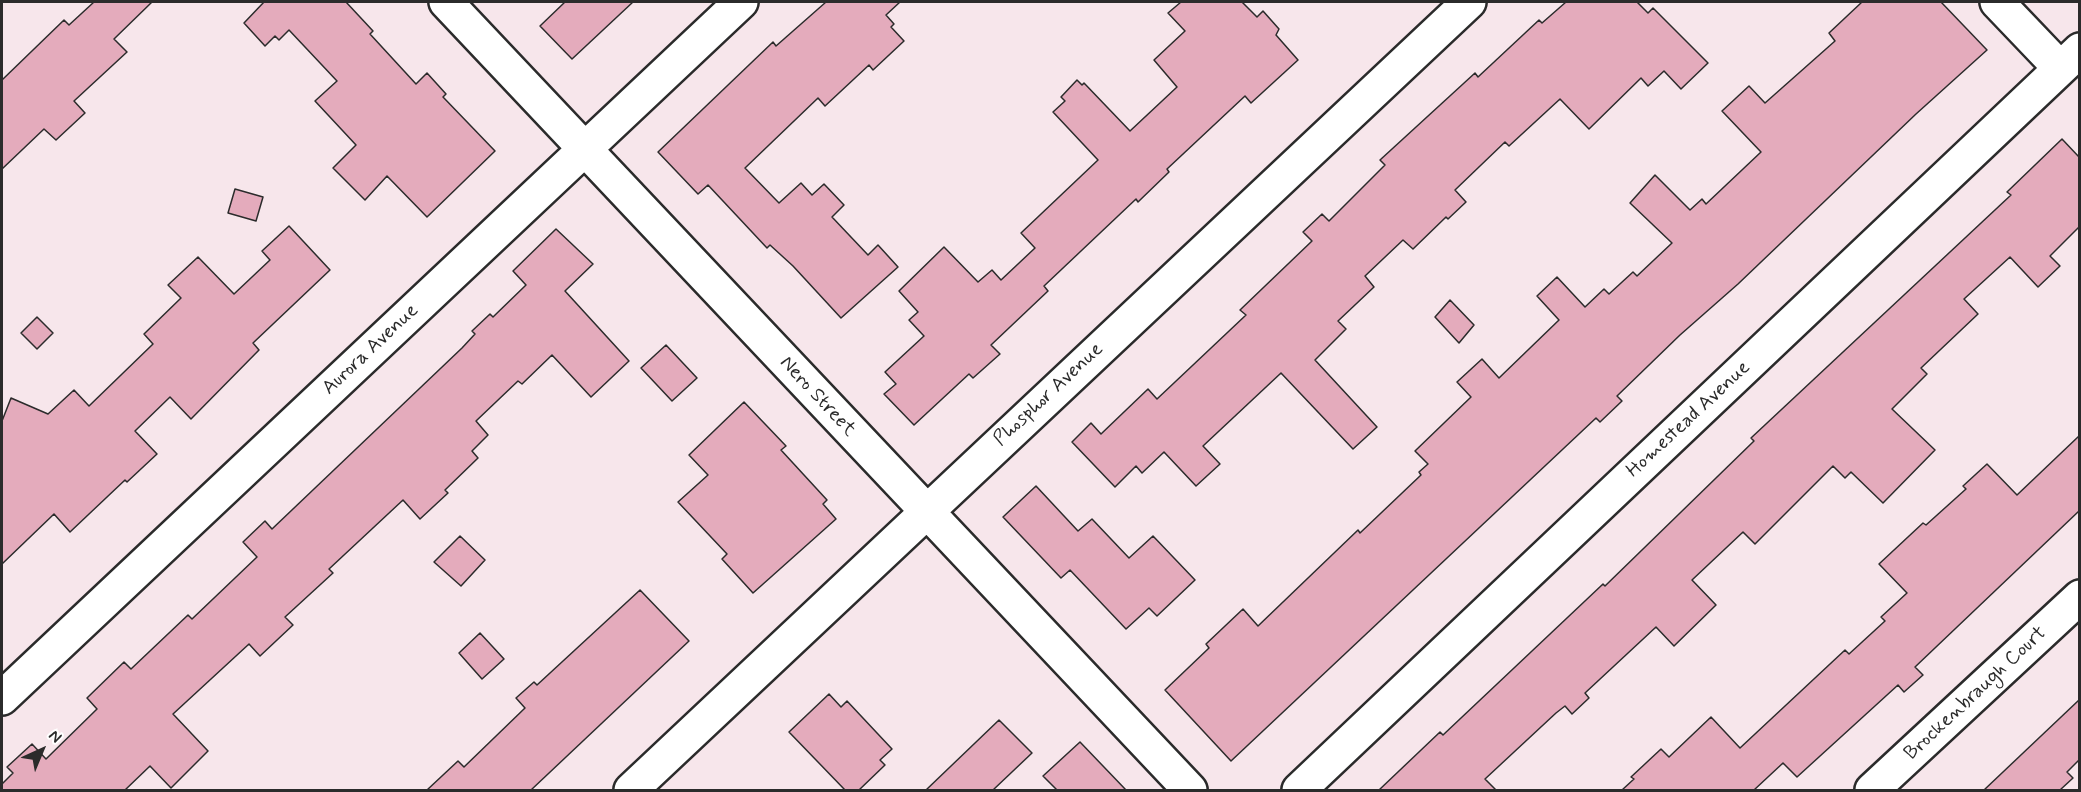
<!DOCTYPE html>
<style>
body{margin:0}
#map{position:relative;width:2081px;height:792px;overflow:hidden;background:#f7e6eb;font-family:Mynerve,sans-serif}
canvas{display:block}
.frame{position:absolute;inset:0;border:3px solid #2b2b2b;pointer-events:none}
.north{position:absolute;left:12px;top:720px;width:60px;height:60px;-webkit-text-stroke:4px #fff;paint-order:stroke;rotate:44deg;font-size:16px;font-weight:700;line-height:24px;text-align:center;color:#2b2b2b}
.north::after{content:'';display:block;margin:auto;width:21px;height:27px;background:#2b2b2b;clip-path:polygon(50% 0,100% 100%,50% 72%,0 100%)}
</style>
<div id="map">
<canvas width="2081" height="792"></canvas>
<div class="frame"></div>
<div class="north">N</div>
</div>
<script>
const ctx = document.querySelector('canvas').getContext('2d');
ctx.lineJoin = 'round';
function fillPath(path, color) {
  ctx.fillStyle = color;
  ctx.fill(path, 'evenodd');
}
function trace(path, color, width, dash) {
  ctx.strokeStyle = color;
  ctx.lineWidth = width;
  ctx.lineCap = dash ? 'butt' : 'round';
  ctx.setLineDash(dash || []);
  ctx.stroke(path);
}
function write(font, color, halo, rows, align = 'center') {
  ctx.font = font + ' Mynerve,sans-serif';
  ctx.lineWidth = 5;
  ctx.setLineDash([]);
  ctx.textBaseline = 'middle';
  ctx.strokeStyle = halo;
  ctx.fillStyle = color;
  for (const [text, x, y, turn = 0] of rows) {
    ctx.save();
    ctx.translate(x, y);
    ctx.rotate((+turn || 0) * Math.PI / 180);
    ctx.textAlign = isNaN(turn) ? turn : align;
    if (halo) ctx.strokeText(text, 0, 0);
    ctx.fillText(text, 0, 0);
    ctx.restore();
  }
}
const building = new Path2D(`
 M 94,2 L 152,2 L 114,39 L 127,52 L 74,101 L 85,113 L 56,140 L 44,129 L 2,169 L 2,80 L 64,20 L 69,25 Z
 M 264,2 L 346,2 L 373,31 L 370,34 L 416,84 L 427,73 L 446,94 L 443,97 L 495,151 L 427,217 L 387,176 L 365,200 L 333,168 L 356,145 L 315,101 L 337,81 L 289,30 L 279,40 L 275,36 L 265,46 L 244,23 Z
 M 565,2 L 633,2 L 572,59 L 540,26 Z
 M 826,2 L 900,2 L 886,15 L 894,24 L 891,27 L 904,41 L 873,70 L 869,65 L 825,106 L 818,98 L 745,168 L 779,203 L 801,183 L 812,195 L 824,184 L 844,205 L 832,217 L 868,255 L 878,245 L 898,267 L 841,318 L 793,266 L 770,245 L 767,248 L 708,185 L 698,194 L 658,152 L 773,42 L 776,46 Z
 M 1181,2 L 1242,2 L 1257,17 L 1263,11 L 1279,29 L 1276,35 L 1298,60 L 1251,103 L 1245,96 L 1167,169 L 1169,172 L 1138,202 L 1136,199 L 1044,286 L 1048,291 L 991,345 L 1000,354 L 973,378 L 969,374 L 914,425 L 884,394 L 896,384 L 885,372 L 924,336 L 909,320 L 918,312 L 899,291 L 944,247 L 978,282 L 992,270 L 1001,280 L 1035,248 L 1021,233 L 1098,160 L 1053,112 L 1065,101 L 1061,97 L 1077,80 L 1082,85 L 1084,83 L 1130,131 L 1177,87 L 1154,60 L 1185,31 L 1168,13 Z
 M 1566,2 L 1637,2 L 1648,13 L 1653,8 L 1708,63 L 1681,89 L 1664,71 L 1648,86 L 1641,78 L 1589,129 L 1560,99 L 1509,146 L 1505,142 L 1455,190 L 1466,202 L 1448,219 L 1446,217 L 1413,249 L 1403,240 L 1365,276 L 1374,287 L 1338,321 L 1346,329 L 1315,360 L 1377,427 L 1353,449 L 1281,373 L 1203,446 L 1220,464 L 1196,486 L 1164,452 L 1142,473 L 1136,466 L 1115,487 L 1072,442 L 1091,423 L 1101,434 L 1148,389 L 1157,399 L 1246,315 L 1240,310 L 1312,241 L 1303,232 L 1322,214 L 1329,221 L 1385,165 L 1380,160 L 1475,73 L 1478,77 L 1539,20 L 1542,23 Z
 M 1862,2 L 1941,2 L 1987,50 L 1916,114 L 1738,284 L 1680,335 L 1617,396 L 1622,401 L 1600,422 L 1596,418 L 1231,761 L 1165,690 L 1209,648 L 1206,644 L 1243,609 L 1258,626 L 1358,530 L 1360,533 L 1421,475 L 1419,472 L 1428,464 L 1415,451 L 1471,397 L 1457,382 L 1482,359 L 1499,378 L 1559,320 L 1537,296 L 1557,277 L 1585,307 L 1604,289 L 1609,294 L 1633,272 L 1637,276 L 1672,243 L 1630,203 L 1655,175 L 1690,210 L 1702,199 L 1706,204 L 1761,152 L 1722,111 L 1749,86 L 1765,103 L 1835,41 L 1829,33 Z
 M 2062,139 L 2079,157 L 2079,227 L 2050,256 L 2060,266 L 2038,287 L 2010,257 L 1964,299 L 1978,314 L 1921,368 L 1927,374 L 1892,409 L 1935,450 L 1883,503 L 1851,472 L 1845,478 L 1833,466 L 1755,544 L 1743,532 L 1692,580 L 1716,605 L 1674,646 L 1656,627 L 1585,693 L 1589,698 L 1572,714 L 1565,706 L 1556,713 L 1485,779 L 1496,790 L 1379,790 L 1440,732 L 1443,735 L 1603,584 L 1605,586 L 1754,441 L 1751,438 L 2011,195 L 2007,192 Z
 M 235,189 L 263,197 L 256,221 L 228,213 Z
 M 289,226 L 330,270 L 253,343 L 259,350 L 191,419 L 170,397 L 135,431 L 157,454 L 127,482 L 125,480 L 70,532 L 54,514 L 2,564 L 2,421 L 11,398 L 48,414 L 74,390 L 89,406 L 153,344 L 144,334 L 181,298 L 168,285 L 198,257 L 234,294 L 270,260 L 262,251 Z
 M 556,229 L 593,264 L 565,291 L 629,361 L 591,397 L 552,355 L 522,384 L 518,381 L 476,421 L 488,435 L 472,451 L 478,458 L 445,490 L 448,493 L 420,519 L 403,500 L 329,569 L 333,573 L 285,617 L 293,625 L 260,656 L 249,644 L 173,714 L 208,751 L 171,788 L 150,766 L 125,790 L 2,790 L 2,784 L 13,773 L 7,767 L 32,744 L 46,759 L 97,709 L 87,698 L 124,662 L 131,669 L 188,615 L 192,619 L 257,557 L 243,542 L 265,521 L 272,529 L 462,348 L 475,334 L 472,331 L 490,314 L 493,317 L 526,285 L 513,271 Z
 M 1450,300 L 1474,325 L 1459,343 L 1435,317 Z
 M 37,317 L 53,333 L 37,349 L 21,333 Z
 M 666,345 L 697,378 L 672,401 L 641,368 Z
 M 744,402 L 786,446 L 781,450 L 827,500 L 823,504 L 836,519 L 753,593 L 722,559 L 727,554 L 678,502 L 708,475 L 689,455 Z
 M 2079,436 L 2079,511 L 1915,667 L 1923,675 L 1904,692 L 1898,685 L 1797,777 L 1783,763 L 1754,790 L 1622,790 L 1634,779 L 1631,777 L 1661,749 L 1669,757 L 1711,717 L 1740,748 L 1845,650 L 1849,654 L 1885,621 L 1881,617 L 1907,593 L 1879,564 L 1923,523 L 1926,525 L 1966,489 L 1963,486 L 1987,464 L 2017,495 Z
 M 1036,486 L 1078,531 L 1092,519 L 1129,558 L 1153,536 L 1195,580 L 1157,616 L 1149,608 L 1126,629 L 1070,570 L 1061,578 L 1003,517 Z
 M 460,536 L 485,560 L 461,586 L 434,562 Z
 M 640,590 L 689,641 L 531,790 L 427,790 L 458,761 L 464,767 L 525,708 L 516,698 L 534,682 L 537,685 Z
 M 480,633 L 504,659 L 482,679 L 459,653 Z
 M 829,694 L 841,707 L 847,701 L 892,749 L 880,760 L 885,765 L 859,790 L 845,790 L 789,732 Z
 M 2079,700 L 2079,760 L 2067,772 L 2073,778 L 2060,790 L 1984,790 Z
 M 999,720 L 1032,753 L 993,790 L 926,790 Z
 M 1080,742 L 1126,790 L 1057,790 L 1043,776 Z`);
fillPath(building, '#e4abbc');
trace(building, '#2b2b2b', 1.5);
const minor = new Path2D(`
 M 446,2 L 1190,790
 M 1997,2 L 2060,68
 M 2,698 L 741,2
 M 631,790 L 1469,2
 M 1299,790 L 2080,50
 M 1872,790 L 2080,597`);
trace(minor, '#2b2b2b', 38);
trace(minor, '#fff', 33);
write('20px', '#2b2b2b', '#fff', [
 ["Aurora Avenue",371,350,-43],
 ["Phosphor Avenue",1049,395,-43],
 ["Nero Street",817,397,47],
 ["Homestead Avenue",1689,420,-43],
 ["Brockenbraugh Court",1976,694,-43]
]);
</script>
